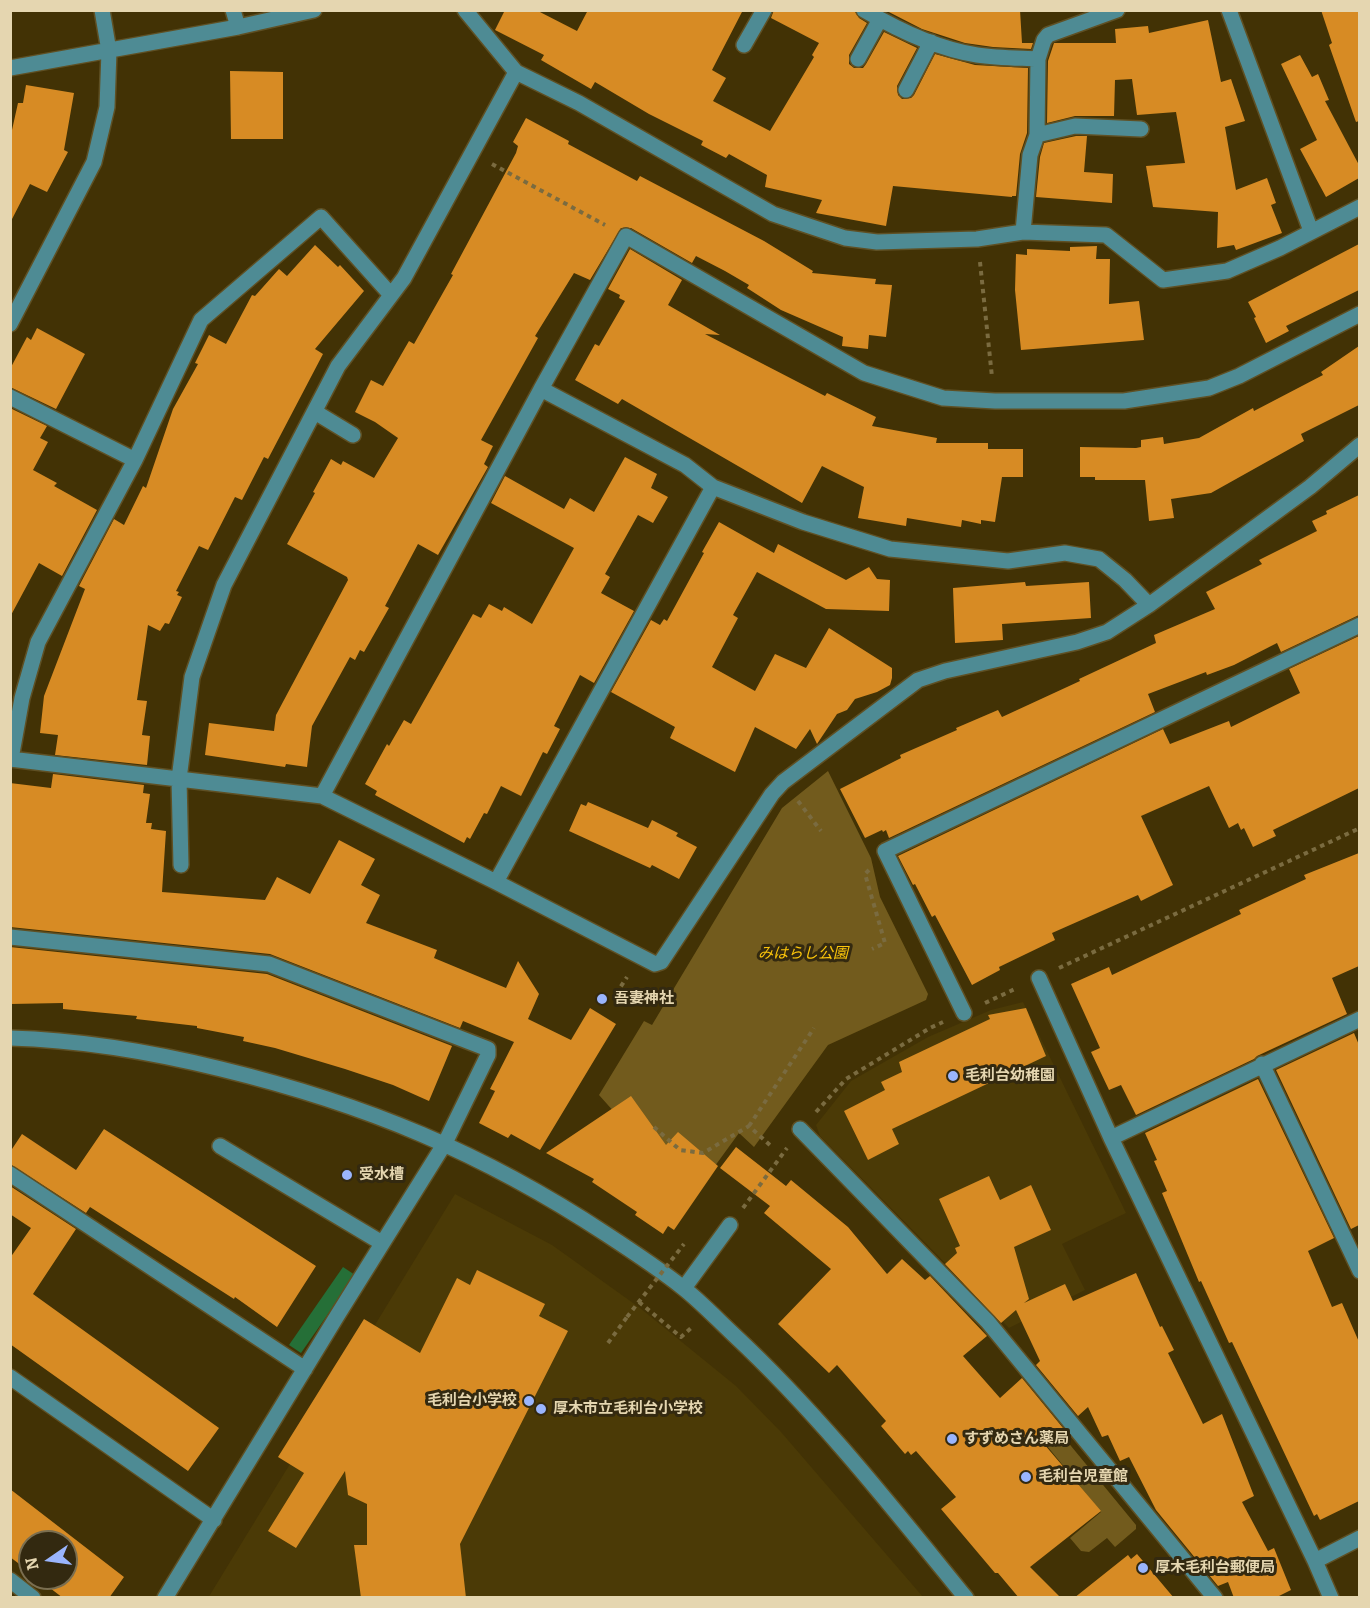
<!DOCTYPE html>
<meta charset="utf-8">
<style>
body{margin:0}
#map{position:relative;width:1370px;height:1608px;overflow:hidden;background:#423205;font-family:Bitter,serif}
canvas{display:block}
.frame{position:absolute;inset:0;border:12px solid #e5d6b0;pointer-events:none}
.north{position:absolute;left:18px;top:1530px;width:60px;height:60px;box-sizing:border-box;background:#332910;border:2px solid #7a6e50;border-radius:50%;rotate:257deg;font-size:16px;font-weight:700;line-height:24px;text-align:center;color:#e5d6b0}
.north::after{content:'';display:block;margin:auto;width:21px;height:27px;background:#9ab5fd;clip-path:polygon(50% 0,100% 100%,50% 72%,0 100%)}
</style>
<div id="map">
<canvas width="1370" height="1608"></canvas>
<div class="frame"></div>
<div class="north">N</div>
</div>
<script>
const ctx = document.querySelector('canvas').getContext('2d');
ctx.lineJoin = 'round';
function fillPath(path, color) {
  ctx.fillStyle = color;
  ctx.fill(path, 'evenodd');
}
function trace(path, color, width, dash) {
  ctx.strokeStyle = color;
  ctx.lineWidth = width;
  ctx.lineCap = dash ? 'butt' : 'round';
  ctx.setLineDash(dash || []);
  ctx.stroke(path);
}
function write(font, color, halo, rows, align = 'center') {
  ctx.font = font + ' Bitter,"Noto Sans JP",serif';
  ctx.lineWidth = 6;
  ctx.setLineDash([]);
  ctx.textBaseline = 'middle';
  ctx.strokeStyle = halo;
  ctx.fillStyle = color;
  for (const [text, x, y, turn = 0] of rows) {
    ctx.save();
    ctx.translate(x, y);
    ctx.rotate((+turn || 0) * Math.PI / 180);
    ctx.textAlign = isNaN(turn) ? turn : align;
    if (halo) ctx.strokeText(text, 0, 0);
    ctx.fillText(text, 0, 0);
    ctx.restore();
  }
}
fillPath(new Path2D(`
 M 1023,1002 L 1126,1213 L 1062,1244 L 1085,1290 L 1009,1328 L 820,1136 L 816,1125 L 851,1081 L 928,1037 L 991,1010 Z
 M 455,1194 L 552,1245 L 640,1308 L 736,1386 L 781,1432 L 923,1597 L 208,1598 Z`), '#4b3a06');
fillPath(new Path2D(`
 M 828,771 L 871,858 L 880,897 L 928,994 L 926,1000 L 828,1045 L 754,1147 L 739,1133 L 704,1181 L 632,1132 L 599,1095 L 644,1021 L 652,1025 L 782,808 Z
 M 1048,1418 L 1136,1525 L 1136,1529 L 1115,1547 L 1107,1538 L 1089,1552 L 1081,1551 L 1070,1538 L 1101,1512 L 1034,1430 Z`), '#725b1d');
fillPath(new Path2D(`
 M 343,1267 L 355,1275 L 301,1353 L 289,1345 Z`), '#256f37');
fillPath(new Path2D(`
 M 505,10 L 536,10 L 577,31 L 588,10 L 743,10 L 712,70 L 726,78 L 713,101 L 770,131 L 814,57 L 812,55 L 819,43 L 771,18 L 774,10 L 854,10 L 859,18 L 867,23 L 849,55 L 849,64 L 854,68 L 863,68 L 866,64 L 884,32 L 917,48 L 897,86 L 898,95 L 902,99 L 911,98 L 914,95 L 935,54 L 975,65 L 1028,68 L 1027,133 L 1020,154 L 1016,196 L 1012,196 L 1012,197 L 893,186 L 886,226 L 816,213 L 822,200 L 765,187 L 767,175 L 729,154 L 726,158 L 701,145 L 703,141 L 649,114 L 595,82 L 591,89 L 541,60 L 544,55 L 495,30 Z
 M 885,10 L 1020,10 L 1022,43 L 1033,43 L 1031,49 L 993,47 L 965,43 L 922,29 Z
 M 1321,10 L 1359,10 L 1359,121 L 1356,122 L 1329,45 L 1332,43 Z
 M 1208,20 L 1221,82 L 1231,79 L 1245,121 L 1225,127 L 1236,190 L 1267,178 L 1276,203 L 1271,205 L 1282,233 L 1236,250 L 1234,245 L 1217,248 L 1218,212 L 1153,207 L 1146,166 L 1185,163 L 1176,112 L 1137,115 L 1132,79 L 1115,80 L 1114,116 L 1075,116 L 1047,123 L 1048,61 L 1054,43 L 1116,43 L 1115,29 L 1148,26 L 1149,33 Z
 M 1300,55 L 1312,77 L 1318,74 L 1329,100 L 1325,101 L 1359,165 L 1359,178 L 1326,197 L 1300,149 L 1317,140 L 1281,64 Z
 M 230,71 L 283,72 L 283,139 L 231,139 Z
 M 26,85 L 74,93 L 64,150 L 68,152 L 47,192 L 30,184 L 10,223 L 10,139 L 18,103 L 23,103 Z
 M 526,118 L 569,141 L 568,144 L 637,181 L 640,176 L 764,241 L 813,271 L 812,273 L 876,279 L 875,284 L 892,285 L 886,337 L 869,335 L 868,349 L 842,346 L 843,337 L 781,310 L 747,288 L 749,285 L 725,271 L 696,256 L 692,263 L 631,228 L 621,228 L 590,280 L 574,273 L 535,336 L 538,338 L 481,440 L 493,446 L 484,464 L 488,467 L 438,555 L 418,544 L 385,606 L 389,608 L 364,652 L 360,650 L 355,660 L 350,657 L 312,726 L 307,767 L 286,764 L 285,767 L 205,755 L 209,723 L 274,731 L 276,715 L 348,580 L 347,577 L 287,544 L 315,493 L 313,492 L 331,459 L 341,465 L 343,461 L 374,478 L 398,438 L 375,422 L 355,412 L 371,380 L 383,386 L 409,341 L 414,344 L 453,275 L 451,274 L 516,153 L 518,146 L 513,142 Z
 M 1076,136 L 1087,136 L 1084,172 L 1113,174 L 1112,203 L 1036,197 L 1040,157 L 1044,143 Z
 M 1359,244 L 1359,290 L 1286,326 L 1289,331 L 1266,343 L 1254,318 L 1256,317 L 1248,302 Z
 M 315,245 L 338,267 L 340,265 L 364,291 L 315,349 L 323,354 L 268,459 L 264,457 L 242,500 L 235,497 L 208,550 L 199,546 L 176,591 L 179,592 L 177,595 L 182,597 L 169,624 L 165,623 L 160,631 L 148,625 L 137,700 L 147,701 L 142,735 L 150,736 L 147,765 L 55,755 L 58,735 L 40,733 L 44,696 L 85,589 L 79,586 L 114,519 L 124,525 L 143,486 L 146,488 L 173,409 L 198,364 L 195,363 L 209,335 L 226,344 L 252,295 L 255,296 L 279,269 L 287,276 Z
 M 1097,246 L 1096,259 L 1110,259 L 1109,304 L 1139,301 L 1144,340 L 1021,350 L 1015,290 L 1016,254 L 1027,255 L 1027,249 L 1070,251 L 1070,247 Z
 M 630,249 L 682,280 L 668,305 L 720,335 L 705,334 L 825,396 L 827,393 L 876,417 L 872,426 L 937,438 L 936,443 L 988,443 L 988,449 L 1023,449 L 1023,477 L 1002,477 L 995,522 L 981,520 L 981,524 L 962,520 L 961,527 L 907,518 L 906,526 L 858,518 L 864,487 L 822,466 L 802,503 L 622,399 L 618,404 L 575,380 L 595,344 L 599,346 L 625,301 L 619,298 L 620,295 L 608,289 Z
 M 37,328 L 85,354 L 56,409 L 10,387 L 10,369 L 27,337 L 31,340 Z
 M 1359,346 L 1359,405 L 1301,434 L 1304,441 L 1211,493 L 1171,499 L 1174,518 L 1149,521 L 1145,480 L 1095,480 L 1095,477 L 1080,477 L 1080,447 L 1136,448 L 1141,447 L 1141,440 L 1163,437 L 1164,444 L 1199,438 L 1253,408 L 1254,411 L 1323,375 L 1321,372 Z
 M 10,408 L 47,426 L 40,438 L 48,442 L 33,470 L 57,483 L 54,486 L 97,510 L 62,576 L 39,563 L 10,617 Z
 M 625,457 L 657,474 L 651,488 L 668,497 L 653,523 L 638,515 L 605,574 L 610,577 L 601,593 L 634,611 L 594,683 L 580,675 L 554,726 L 560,729 L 547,754 L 543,752 L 521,796 L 501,786 L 487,814 L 484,813 L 470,839 L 467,837 L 464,843 L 375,795 L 377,791 L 365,784 L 387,744 L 389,746 L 404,720 L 411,724 L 473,614 L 481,618 L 489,604 L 502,611 L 504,607 L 532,624 L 574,548 L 491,503 L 505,476 L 564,509 L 570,498 L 594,512 Z
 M 1359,495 L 1359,615 L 1281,652 L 1277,643 L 1234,665 L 1207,675 L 1206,672 L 1148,694 L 1155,712 L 889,838 L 886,830 L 883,832 L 882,830 L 865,838 L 840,789 L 901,758 L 900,755 L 957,730 L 956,728 L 998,710 L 1002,717 L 1080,681 L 1079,679 L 1156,643 L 1154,635 L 1215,609 L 1206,592 L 1262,564 L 1259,560 L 1317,531 L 1312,521 L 1327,514 L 1326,511 Z
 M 719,522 L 774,553 L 778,544 L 846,580 L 869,567 L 877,579 L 890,580 L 889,611 L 826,609 L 757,572 L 733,615 L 738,618 L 712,667 L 755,691 L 775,654 L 806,668 L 829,628 L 892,668 L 892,678 L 890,685 L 877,692 L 855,699 L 847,710 L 837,714 L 817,744 L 810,729 L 796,749 L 755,727 L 735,772 L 670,738 L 675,727 L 611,692 L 651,620 L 660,625 L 664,619 L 667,621 L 704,553 L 702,552 Z
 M 1025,582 L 1026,586 L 1089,582 L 1091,618 L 1002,624 L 1003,640 L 955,643 L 953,588 Z
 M 1359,636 L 1359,788 L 1273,830 L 1276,836 L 1253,847 L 1244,828 L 1241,830 L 1238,823 L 1229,828 L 1209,786 L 1141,816 L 1173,885 L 1141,901 L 1138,895 L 1052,933 L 1055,940 L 999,967 L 1000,970 L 972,985 L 935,915 L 932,917 L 915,884 L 913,885 L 898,856 L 1163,729 L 1170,744 L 1229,721 L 1231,727 L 1300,693 L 1289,669 Z
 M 53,774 L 144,785 L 143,793 L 150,794 L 146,823 L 152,823 L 151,829 L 166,831 L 162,892 L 265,900 L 277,877 L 310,894 L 339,840 L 375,859 L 361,885 L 380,895 L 366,923 L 437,950 L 434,958 L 506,988 L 518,961 L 539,994 L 528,1019 L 571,1040 L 590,1008 L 616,1024 L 540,1150 L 511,1134 L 508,1138 L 479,1123 L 495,1091 L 490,1089 L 514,1042 L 463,1021 L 460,1028 L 270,954 L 10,927 L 10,783 L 51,788 Z
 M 588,802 L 648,828 L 652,820 L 678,833 L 676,836 L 697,847 L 679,879 L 652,865 L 650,868 L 569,831 L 581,804 L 586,806 Z
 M 1359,853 L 1359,966 L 1332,978 L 1347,1014 L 1257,1056 L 1254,1059 L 1136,1115 L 1121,1085 L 1109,1090 L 1091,1052 L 1100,1048 L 1071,984 L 1109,967 L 1112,975 L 1241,914 L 1239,910 L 1306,879 L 1304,875 Z
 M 10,947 L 267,974 L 452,1046 L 429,1101 L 393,1085 L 345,1069 L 275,1048 L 243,1041 L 244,1037 L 197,1028 L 197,1026 L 136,1019 L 137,1016 L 63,1009 L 63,1003 L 10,1004 Z
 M 1026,1008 L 1046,1056 L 892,1129 L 899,1144 L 868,1160 L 844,1111 L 885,1090 L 881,1082 L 902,1072 L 899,1062 L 990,1019 L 988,1015 Z
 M 1354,1033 L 1359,1045 L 1359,1225 L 1351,1229 L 1276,1070 Z
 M 1258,1079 L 1334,1238 L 1308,1251 L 1332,1307 L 1342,1303 L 1359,1342 L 1359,1501 L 1320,1520 L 1317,1514 L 1314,1516 L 1232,1342 L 1229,1343 L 1201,1281 L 1199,1282 L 1162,1193 L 1167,1191 L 1154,1161 L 1157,1160 L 1145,1133 Z
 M 631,1096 L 666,1145 L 678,1132 L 718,1166 L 674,1230 L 668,1226 L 663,1234 L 635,1215 L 637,1212 L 592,1182 L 594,1179 L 546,1153 Z
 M 104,1129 L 316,1266 L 277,1327 L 235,1297 L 234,1299 L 90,1207 L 86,1213 L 10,1164 L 10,1152 L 22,1134 L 76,1170 Z
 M 736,1147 L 786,1186 L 791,1180 L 848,1227 L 887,1274 L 902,1259 L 925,1280 L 930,1276 L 987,1336 L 963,1356 L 1000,1398 L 1022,1378 L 1063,1428 L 1044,1444 L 1101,1511 L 1030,1567 L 1061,1598 L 1019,1598 L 998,1573 L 995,1573 L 941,1509 L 956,1497 L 916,1451 L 911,1455 L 908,1451 L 905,1454 L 881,1426 L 886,1421 L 837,1365 L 829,1373 L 778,1324 L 831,1269 L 764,1213 L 770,1206 L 720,1168 Z
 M 989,1176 L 1000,1200 L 1031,1185 L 1051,1230 L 1014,1247 L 1029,1299 L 1024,1303 L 1065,1284 L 1073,1301 L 1136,1273 L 1160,1327 L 1162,1326 L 1174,1350 L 1168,1353 L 1203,1424 L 1222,1414 L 1254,1496 L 1242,1502 L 1268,1551 L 1274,1548 L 1291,1590 L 1275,1598 L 1234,1598 L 1228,1582 L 1218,1586 L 1156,1510 L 1129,1457 L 1120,1461 L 1108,1435 L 1102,1437 L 1088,1407 L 1078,1416 L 1036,1365 L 1040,1361 L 1016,1310 L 1001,1323 L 945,1264 L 957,1253 L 955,1248 L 960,1246 L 939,1199 Z
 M 10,1186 L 76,1229 L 33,1294 L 219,1428 L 188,1471 L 10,1344 L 10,1258 L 31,1228 L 10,1214 Z
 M 477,1270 L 545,1304 L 539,1316 L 568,1331 L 460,1544 L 466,1598 L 361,1598 L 354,1545 L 367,1545 L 367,1504 L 348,1495 L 345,1471 L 296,1548 L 268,1531 L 304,1473 L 278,1457 L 364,1319 L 420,1353 L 457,1278 L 470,1285 Z
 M 10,1489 L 124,1577 L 109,1598 L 63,1598 L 37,1578 L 66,1578 L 66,1542 L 30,1542 L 30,1572 L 10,1557 Z
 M 1137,1554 L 1174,1598 L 1074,1598 L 1128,1555 L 1131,1559 Z`), '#d78b24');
const minor = new Path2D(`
 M 233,10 L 238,27
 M 465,10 L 516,72 L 579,103 L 773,214 L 845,238 L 877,242 L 977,239 L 1023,232 L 1106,235 L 1163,280 L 1227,271 L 1280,248 L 1360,207
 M 864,10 C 898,30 938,49 977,55 C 997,58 1018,58 1038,59 L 1044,40 L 1048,35 L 1117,10
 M 1229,10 L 1311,231
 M 744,45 L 764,10
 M 858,59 L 880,19
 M 10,68 L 238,27 L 314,10
 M 906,90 L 931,42
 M 1037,135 L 1075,126 L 1141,129
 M 1023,232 L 1030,155 L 1037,135 L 1038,59
 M 10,324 L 94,162 L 107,107 L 109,51 L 102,10
 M 10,397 L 135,460
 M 315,412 L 353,435
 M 1149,605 L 1125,580 L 1099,559 L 1065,553 L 1008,561 L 890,549 L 803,522 L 713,487 L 685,465 L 541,389 L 626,236 L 864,373 L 943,398 L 995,401 L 1124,401 L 1209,388 L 1239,376 L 1360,314
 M 10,759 L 322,796 L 496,882 L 655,964 L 661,962 L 772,794 L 783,782 L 918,680 L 945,671 L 1077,642 L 1107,632 L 1149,605 L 1310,487 L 1360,445
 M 11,759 L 22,698 L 38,642 L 135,460 L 201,320 L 321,217 L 391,295
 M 322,796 L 541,389
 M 181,865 L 179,779 L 192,677 L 224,585 L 338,366 L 404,278 L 516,72
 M 496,882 L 713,487
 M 10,937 L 269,964 L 488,1049 L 488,1055 L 445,1143 L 337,1316 L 165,1598
 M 1039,978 L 1111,1138 L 1315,1561 L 1331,1598
 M 964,1013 L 885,851 L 1360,625
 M 10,1038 C 82,1040 152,1052 221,1069 C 365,1104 483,1153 606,1234 C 632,1251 658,1268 682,1287 C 700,1301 716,1318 733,1334 C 819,1414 892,1507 966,1598
 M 1262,1064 L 1360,1271
 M 800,1129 L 988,1322 L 1215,1598
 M 1111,1138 L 1360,1019
 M 220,1146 L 382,1243
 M 10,1174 L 305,1369
 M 684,1288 L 730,1225
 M 10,1377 L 214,1520
 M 1315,1561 L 1360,1538
 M 10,1580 L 33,1598`);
trace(minor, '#5f5024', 18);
trace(new Path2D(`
 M 492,164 L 605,225
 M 980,262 L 992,377
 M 798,801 L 821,831
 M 869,870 L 865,874 L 885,943 L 872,949
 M 1059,968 L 1360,828
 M 616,994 L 627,977
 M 985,1003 L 1017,988
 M 816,1112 L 846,1079 L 930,1028 L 943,1022
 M 749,1126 L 814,1028
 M 654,1127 L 680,1150 L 703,1153 L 749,1126 L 772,1147
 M 743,1208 L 787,1148
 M 639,1302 L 681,1337 L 691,1328
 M 608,1343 L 627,1317`), '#7a6b40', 4, [4.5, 4.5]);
trace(minor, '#4e8b94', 15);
trace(new Path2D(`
 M 627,1317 L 684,1244`), '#7a6b40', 4, [4.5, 4.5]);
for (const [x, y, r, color] of [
 [602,999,6,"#9ab5fd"],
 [953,1076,6,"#9ab5fd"],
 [347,1175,6,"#9ab5fd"],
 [529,1401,6,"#9ab5fd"],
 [541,1409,6,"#9ab5fd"],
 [952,1439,6,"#9ab5fd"],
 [1026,1477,6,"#9ab5fd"],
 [1143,1568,6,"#9ab5fd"]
]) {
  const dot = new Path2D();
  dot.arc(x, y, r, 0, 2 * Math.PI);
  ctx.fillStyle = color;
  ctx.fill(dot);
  trace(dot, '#332910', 2);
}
write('italic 15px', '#fcc60b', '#332910', [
 ["みはらし公園",803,954]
]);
write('bold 15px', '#e5d6b0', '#332910', [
 ["吾妻神社",614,999],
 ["毛利台幼稚園",965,1076],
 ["受水槽",359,1175],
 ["毛利台小学校",517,1401,"right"],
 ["厚木市立毛利台小学校",553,1409],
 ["すずめさん薬局",964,1439],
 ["毛利台児童館",1038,1477],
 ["厚木毛利台郵便局",1155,1568]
], 'left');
</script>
